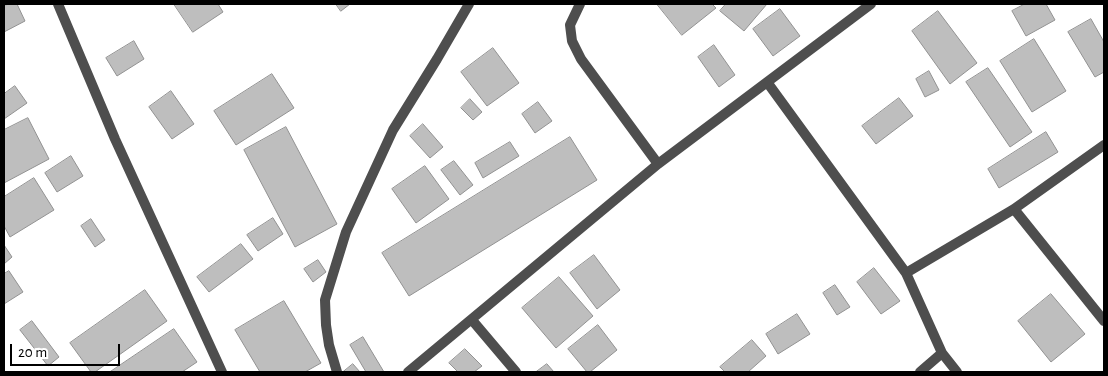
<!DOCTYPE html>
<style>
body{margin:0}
#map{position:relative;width:1108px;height:376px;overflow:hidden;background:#fff;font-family:"Alegreya Sans",sans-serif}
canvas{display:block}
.frame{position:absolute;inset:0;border:5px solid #000;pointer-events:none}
.scale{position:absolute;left:10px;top:344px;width:110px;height:22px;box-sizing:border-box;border:2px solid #000;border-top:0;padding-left:6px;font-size:15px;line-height:18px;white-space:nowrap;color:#000;-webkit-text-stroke:4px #fff;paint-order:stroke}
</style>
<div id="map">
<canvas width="1108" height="376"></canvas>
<div class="frame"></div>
<div class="scale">20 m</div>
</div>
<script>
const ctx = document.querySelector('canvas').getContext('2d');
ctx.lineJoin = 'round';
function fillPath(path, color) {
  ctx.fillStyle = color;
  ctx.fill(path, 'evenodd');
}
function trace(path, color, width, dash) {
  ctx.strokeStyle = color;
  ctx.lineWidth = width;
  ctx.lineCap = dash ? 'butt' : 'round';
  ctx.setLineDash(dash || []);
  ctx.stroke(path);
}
const building = new Path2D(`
 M 9,4 L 17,4 L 25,21 L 4,32 L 4,6 Z
 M 174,4 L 218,4 L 223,12 L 193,32 Z
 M 336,4 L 350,4 L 341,11 Z
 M 657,4 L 712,4 L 716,8 L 682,35 Z
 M 726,4 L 767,4 L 744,31 L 720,11 Z
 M 1025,4 L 1046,4 L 1055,20 L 1026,36 L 1012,11 Z
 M 780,9 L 800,36 L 773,56 L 753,29 Z
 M 938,11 L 977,63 L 950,84 L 912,31 Z
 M 1091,19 L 1104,42 L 1104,72 L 1095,77 L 1068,32 Z
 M 1034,39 L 1066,91 L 1032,112 L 1000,61 Z
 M 134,41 L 144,59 L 117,76 L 106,58 Z
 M 714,45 L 735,75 L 719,87 L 698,57 Z
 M 493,48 L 519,83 L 487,106 L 461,72 Z
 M 988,68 L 1032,132 L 1010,147 L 966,82 Z
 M 929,71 L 939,90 L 925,97 L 916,79 Z
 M 272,74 L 294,108 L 236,145 L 214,111 Z
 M 15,86 L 27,103 L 4,119 L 4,94 Z
 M 171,91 L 194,124 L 172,139 L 149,107 Z
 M 899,98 L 913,116 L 876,144 L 862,126 Z
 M 470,99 L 482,112 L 473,120 L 461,108 Z
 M 538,102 L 552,121 L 535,133 L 522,114 Z
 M 28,118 L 49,159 L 4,183 L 4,130 Z
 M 423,124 L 443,147 L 430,158 L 410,136 Z
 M 286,127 L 337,224 L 295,247 L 244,150 Z
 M 1046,132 L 1058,152 L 999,188 L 988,169 Z
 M 570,137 L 597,180 L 409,296 L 382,253 Z
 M 510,142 L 519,156 L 483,178 L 475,163 Z
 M 71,156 L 83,176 L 57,192 L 45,173 Z
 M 454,161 L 473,185 L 460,195 L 441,170 Z
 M 425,166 L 449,199 L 416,223 L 392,189 Z
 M 34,178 L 54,210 L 10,237 L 4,226 L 4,197 Z
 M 273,218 L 283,234 L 258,251 L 247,235 Z
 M 91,219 L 105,240 L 95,247 L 81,226 Z
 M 241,244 L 253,259 L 209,292 L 197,277 Z
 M 4,245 L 12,257 L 4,264 Z
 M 594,255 L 620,290 L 597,309 L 570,273 Z
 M 318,260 L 326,272 L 313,282 L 304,269 Z
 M 874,268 L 900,301 L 881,314 L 857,282 Z
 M 9,271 L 23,292 L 4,304 L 4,274 Z
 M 559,277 L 593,316 L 556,348 L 522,308 Z
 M 835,285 L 850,307 L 837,315 L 823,293 Z
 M 145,290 L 167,321 L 95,372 L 91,372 L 70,343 Z
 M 1051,294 L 1085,334 L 1051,362 L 1018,321 Z
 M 284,301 L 321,363 L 305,372 L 260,372 L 235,330 Z
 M 797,314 L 810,334 L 778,354 L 766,334 Z
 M 32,321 L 59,357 L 48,366 L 20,330 Z
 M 598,325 L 617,350 L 590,372 L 587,372 L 568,349 Z
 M 174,329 L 197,362 L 182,372 L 110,372 Z
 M 363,337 L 384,372 L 366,372 L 350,345 Z
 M 752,340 L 766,356 L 748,372 L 725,372 L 720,367 Z
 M 465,349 L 482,366 L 474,372 L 458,372 L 449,363 Z
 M 353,364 L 360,372 L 343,372 Z
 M 547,364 L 554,372 L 536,372 Z`);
fillPath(building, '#bebebe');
trace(building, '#929292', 1);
trace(new Path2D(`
 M 58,4 L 115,139 L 222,372
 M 580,4 L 570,25 L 572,41 L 581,59 L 658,164
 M 767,82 L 906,273 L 1014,209 L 1104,145
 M 1014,209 L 1104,321
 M 906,273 L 942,353 L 957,372
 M 472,320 L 516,372
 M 337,372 L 329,345 L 326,325 L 325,300 L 346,232 L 393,130 L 437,59 L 469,4
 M 408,372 L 658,164 L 871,4
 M 920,372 L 942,353`), '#4e4e4e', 10);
</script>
